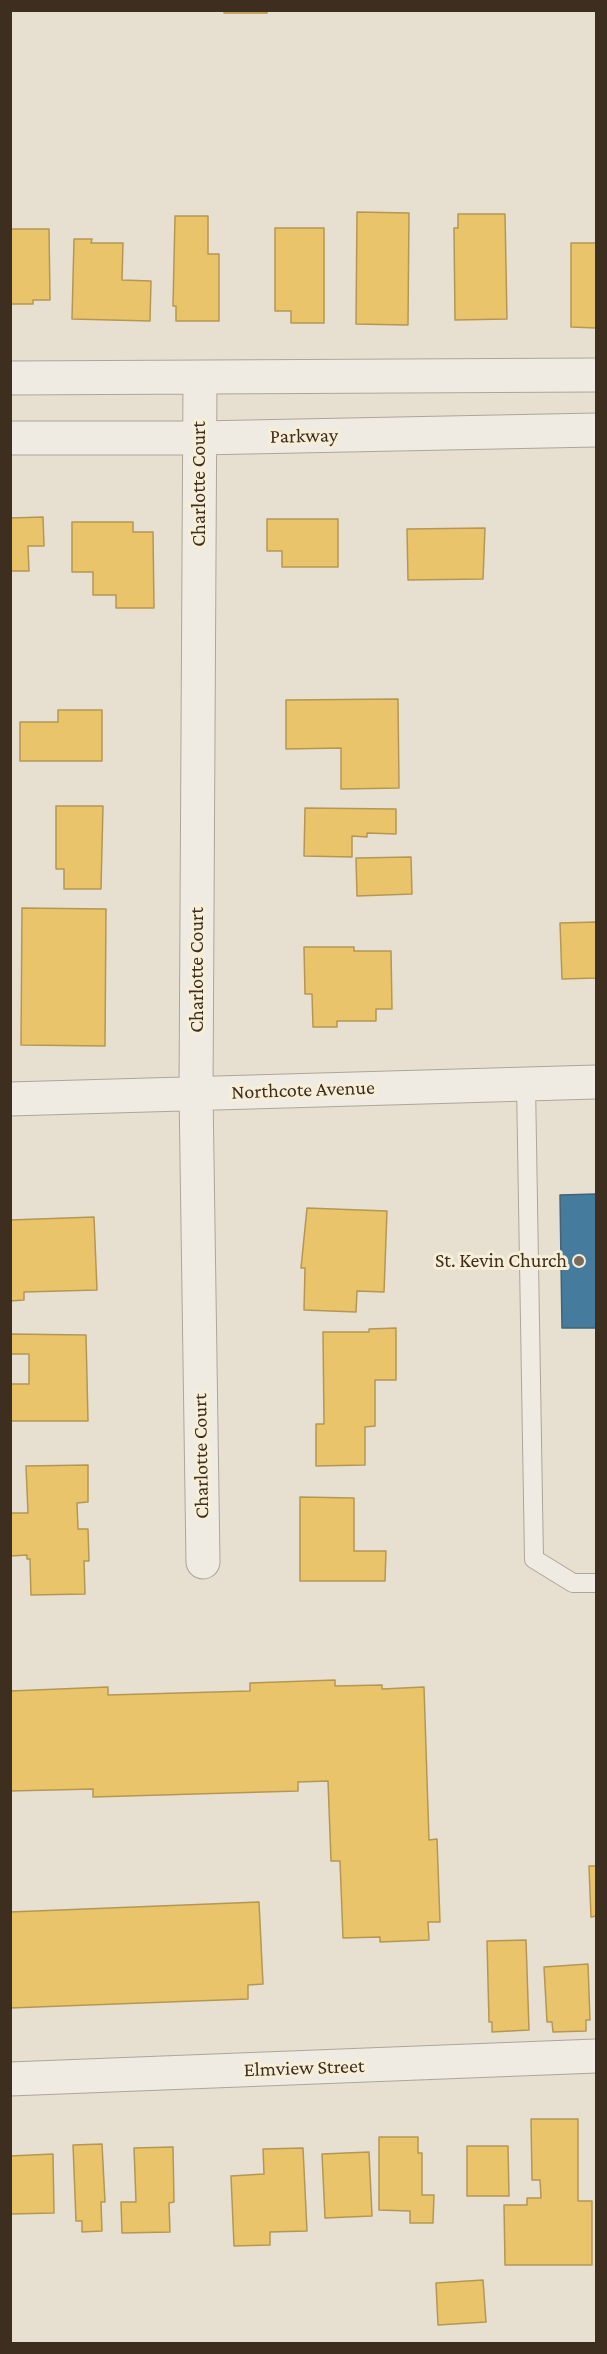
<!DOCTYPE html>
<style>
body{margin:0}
#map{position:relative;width:607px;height:2354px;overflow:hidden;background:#e7e0d1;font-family:"Crimson Pro",serif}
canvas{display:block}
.frame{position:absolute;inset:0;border:12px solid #3d2e20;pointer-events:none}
</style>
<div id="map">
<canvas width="607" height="2354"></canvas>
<div class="frame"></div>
</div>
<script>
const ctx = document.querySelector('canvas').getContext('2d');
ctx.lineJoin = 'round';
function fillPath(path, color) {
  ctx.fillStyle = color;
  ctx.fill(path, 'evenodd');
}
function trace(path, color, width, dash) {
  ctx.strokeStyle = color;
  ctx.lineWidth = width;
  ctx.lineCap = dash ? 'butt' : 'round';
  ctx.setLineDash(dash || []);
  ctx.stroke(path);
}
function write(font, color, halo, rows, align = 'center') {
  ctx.font = font + ' "Crimson Pro",serif';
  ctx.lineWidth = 6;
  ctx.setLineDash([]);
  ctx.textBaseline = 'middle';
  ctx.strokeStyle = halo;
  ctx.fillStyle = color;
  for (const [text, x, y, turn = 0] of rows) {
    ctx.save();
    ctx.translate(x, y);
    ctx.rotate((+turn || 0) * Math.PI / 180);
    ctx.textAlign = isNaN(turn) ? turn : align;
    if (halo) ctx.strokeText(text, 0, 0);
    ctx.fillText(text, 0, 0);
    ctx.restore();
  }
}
const homes = new Path2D(`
 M 224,10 L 267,10 L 267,13 L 224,13 Z
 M 357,212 L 409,213 L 408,325 L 356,324 Z
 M 458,214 L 505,214 L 507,319 L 455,320 L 454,228 L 458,228 Z
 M 175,216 L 208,216 L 208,254 L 219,254 L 219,321 L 176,321 L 176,306 L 173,306 Z
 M 275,228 L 324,228 L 324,323 L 291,323 L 291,311 L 275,311 Z
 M 10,229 L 49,229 L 50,300 L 33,300 L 33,304 L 10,304 Z
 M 74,239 L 92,239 L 91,243 L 123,243 L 122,280 L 151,281 L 150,321 L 72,319 Z
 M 571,243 L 596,243 L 596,328 L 571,327 Z
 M 43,517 L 44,546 L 28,546 L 29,571 L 10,571 L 10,518 Z
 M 267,519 L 338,519 L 338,567 L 282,567 L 282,551 L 267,551 Z
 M 72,522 L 133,522 L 133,532 L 153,532 L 154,608 L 116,608 L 116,595 L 93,595 L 93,572 L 72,572 Z
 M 485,528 L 483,579 L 408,580 L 407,529 Z
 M 398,699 L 399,788 L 341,789 L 341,748 L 286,749 L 286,700 Z
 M 58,710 L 102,710 L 102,761 L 20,761 L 20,722 L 58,722 Z
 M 56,806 L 103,806 L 101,889 L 64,889 L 64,869 L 56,869 Z
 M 305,808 L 396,809 L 396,834 L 367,833 L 367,837 L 352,836 L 352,857 L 304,856 Z
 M 411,857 L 412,894 L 357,896 L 356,858 Z
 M 22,908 L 106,909 L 105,1046 L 21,1045 Z
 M 596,922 L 596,978 L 562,979 L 560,923 Z
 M 304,947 L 354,947 L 354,951 L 391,951 L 392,1009 L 376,1009 L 376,1021 L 337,1021 L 337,1027 L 313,1027 L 312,994 L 305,994 Z
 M 307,1208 L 387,1211 L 384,1292 L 357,1291 L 356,1312 L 304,1310 L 305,1268 L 301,1268 Z
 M 94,1217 L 97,1290 L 24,1292 L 24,1300 L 10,1301 L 10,1220 Z
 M 396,1328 L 396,1380 L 375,1380 L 375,1426 L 365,1427 L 365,1465 L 316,1466 L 316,1424 L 324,1424 L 323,1332 L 369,1332 L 369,1329 Z
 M 10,1334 L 86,1335 L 88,1421 L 10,1421 L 10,1384 L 29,1384 L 29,1354 L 10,1354 Z
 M 88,1465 L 88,1502 L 77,1503 L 78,1529 L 88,1529 L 89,1561 L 84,1561 L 85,1594 L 31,1595 L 30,1559 L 27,1559 L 27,1555 L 10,1556 L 10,1513 L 28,1513 L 26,1466 Z
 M 300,1497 L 354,1498 L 354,1551 L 386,1551 L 385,1581 L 300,1581 Z
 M 335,1680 L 335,1686 L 382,1685 L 382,1689 L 424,1687 L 429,1840 L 437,1839 L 440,1922 L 428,1922 L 429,1940 L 380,1942 L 380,1937 L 343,1938 L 340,1861 L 331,1861 L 328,1781 L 298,1782 L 298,1791 L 93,1797 L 93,1789 L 10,1791 L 10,1691 L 108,1687 L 108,1695 L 250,1691 L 250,1683 Z
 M 589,1866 L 596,1866 L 596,1916 L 591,1917 Z
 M 259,1902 L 263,1984 L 248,1985 L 248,1999 L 10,2008 L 10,1912 Z
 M 526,1940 L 529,2030 L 492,2032 L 492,2022 L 489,2022 L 487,1941 Z
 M 588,1964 L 590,2020 L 586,2020 L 586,2031 L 553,2032 L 552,2022 L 547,2022 L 544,1967 Z
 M 531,2119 L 578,2119 L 578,2201 L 592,2201 L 592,2265 L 505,2265 L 504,2205 L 527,2205 L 527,2198 L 541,2198 L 540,2180 L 532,2180 Z
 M 379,2137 L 418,2137 L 418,2153 L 422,2153 L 422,2195 L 434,2195 L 433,2223 L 410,2223 L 410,2211 L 379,2210 Z
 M 102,2144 L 105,2202 L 101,2202 L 102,2231 L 82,2232 L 82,2221 L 76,2221 L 73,2145 Z
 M 467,2146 L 508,2146 L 509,2196 L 467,2196 Z
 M 173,2147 L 174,2202 L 169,2203 L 170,2232 L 122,2233 L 121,2202 L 136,2202 L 134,2148 Z
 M 303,2148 L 307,2231 L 270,2232 L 270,2245 L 234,2246 L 231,2176 L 264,2174 L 263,2149 Z
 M 369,2152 L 372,2216 L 325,2218 L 322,2154 Z
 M 53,2154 L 54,2213 L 10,2214 L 10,2156 Z
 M 483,2280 L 486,2322 L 438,2325 L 436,2283 Z`);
fillPath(homes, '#e9c46a');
trace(homes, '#b59754', 1.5);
const public = new Path2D(`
 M 596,1194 L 596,1328 L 562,1328 L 560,1195 Z`);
fillPath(public, '#457b9d');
trace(public, '#436478', 1.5);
const lane = new Path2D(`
 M 526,1084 L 534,1559 L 573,1583 L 596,1583`);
const street = new Path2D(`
 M 10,378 L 596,375
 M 200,378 L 196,1092 L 203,1562
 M 10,438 L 199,438 L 596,430
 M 10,1099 L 596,1082
 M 10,2079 L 596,2056`);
trace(lane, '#ada599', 20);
trace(street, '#ada599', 35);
trace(lane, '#efebe3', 18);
trace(street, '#efebe3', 33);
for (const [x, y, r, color] of [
 [579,1261,6,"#786c5e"]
]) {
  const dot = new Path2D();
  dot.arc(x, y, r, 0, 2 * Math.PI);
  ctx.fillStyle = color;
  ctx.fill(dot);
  trace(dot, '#f7eed8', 2);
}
write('20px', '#3d2e20', '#f7eed8', [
 ["Parkway",304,436,-1],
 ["Charlotte Court",199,484,-90],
 ["Charlotte Court",197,970,-90],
 ["Northcote Avenue",303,1090,-2],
 ["Charlotte Court",201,1456,-91],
 ["Elmview Street",304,2068,-2]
]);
write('20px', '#3d2e20', '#f7eed8', [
 ["St. Kevin Church",567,1261]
], 'right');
</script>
